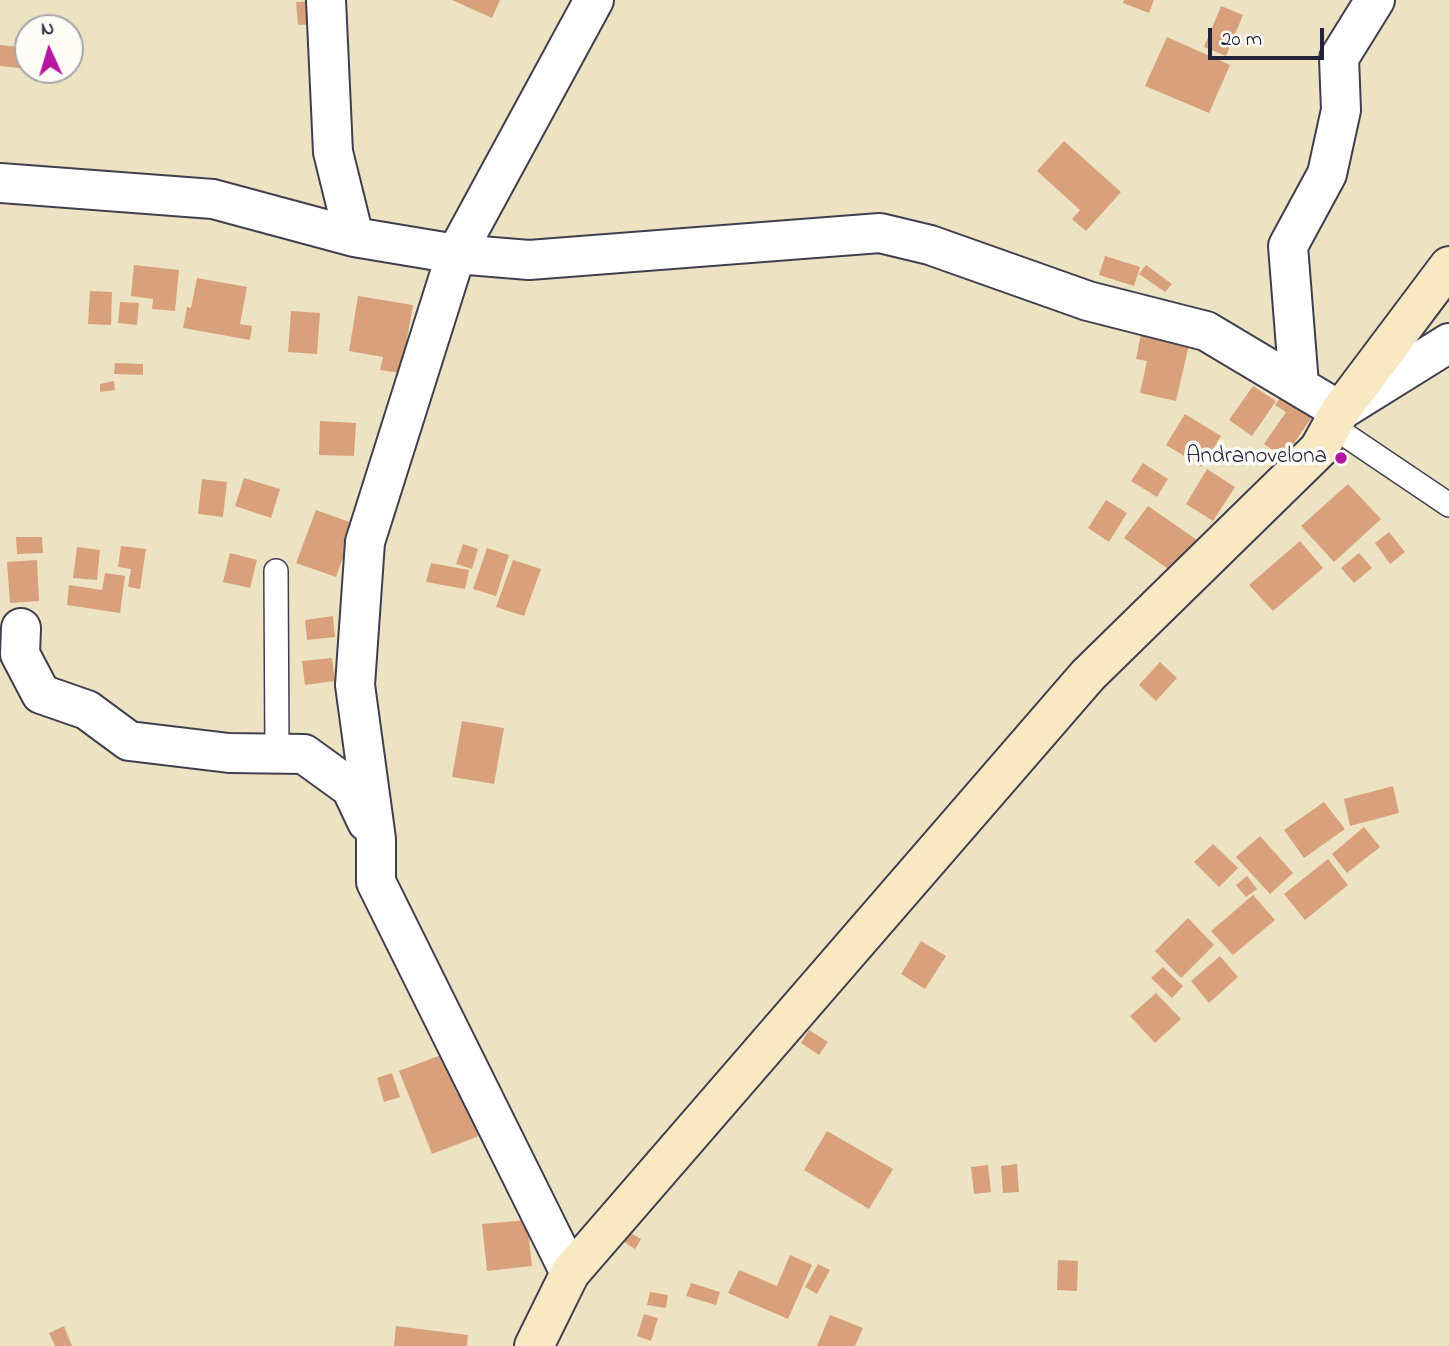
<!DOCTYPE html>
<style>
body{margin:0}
#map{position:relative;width:1449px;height:1346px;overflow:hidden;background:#ede3c3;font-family:"Indie Flower",sans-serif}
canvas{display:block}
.north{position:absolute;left:14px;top:14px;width:70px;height:70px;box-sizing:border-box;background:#fdfcf7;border:2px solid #a5a5ac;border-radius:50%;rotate:356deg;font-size:19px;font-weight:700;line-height:28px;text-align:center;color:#22223b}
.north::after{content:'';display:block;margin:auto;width:24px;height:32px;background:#b5179e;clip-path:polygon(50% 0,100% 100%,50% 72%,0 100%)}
.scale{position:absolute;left:1208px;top:28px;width:116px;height:32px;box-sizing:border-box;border:4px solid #22223b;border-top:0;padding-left:9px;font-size:21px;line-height:24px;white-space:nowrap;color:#22223b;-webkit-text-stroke:5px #fdfcf7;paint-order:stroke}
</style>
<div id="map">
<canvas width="1449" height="1346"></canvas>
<div class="north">N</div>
<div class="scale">20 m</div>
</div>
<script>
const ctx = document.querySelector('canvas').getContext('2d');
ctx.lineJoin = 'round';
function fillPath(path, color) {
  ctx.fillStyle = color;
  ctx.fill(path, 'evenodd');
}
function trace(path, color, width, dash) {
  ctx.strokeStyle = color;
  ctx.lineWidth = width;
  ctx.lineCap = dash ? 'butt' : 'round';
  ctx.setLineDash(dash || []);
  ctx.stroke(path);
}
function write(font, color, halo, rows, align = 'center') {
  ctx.font = font + ' "Indie Flower",sans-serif';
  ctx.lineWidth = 7;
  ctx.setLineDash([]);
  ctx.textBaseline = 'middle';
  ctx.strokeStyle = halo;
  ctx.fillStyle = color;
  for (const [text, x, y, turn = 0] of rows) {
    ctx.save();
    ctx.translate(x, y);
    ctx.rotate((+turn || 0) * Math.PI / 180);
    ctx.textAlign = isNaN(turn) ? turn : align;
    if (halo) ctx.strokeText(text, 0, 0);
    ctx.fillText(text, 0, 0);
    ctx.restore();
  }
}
fillPath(new Path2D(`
 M 452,0 L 500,0 L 492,18 Z
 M 1124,0 L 1154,0 L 1149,13 L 1123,3 Z
 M 315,1 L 317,24 L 298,25 L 296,2 Z
 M 1221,6 L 1243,15 L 1226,56 L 1204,47 Z
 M 1167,37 L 1230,65 L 1209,113 L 1145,86 Z
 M 0,45 L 28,48 L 28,69 L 0,66 Z
 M 1064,141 L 1121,192 L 1086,231 L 1072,219 L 1080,210 L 1037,171 Z
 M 1105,256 L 1140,267 L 1134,286 L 1099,275 Z
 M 134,265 L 179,270 L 175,311 L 152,309 L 153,299 L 131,296 Z
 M 1146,265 L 1172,284 L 1165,292 L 1139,274 Z
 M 197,278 L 247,287 L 240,324 L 252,326 L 250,340 L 183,328 L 187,307 L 191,308 Z
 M 90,291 L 112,292 L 111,325 L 88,324 Z
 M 358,296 L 413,305 L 401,373 L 380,370 L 383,357 L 349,351 Z
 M 120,302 L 139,303 L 137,325 L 118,323 Z
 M 291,311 L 320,313 L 317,354 L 288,352 Z
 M 1141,334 L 1189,345 L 1176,401 L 1140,393 L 1147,361 L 1136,359 Z
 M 115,363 L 143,364 L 143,375 L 114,374 Z
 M 114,381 L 115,390 L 100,392 L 100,384 Z
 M 1253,386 L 1276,401 L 1252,436 L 1229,420 Z
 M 1286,389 L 1316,411 L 1284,458 L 1264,444 L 1286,412 L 1275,405 Z
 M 1185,414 L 1221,436 L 1202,467 L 1166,445 Z
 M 320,421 L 356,423 L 354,456 L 319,455 Z
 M 1143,463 L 1168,479 L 1157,497 L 1131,481 Z
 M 1207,469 L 1235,487 L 1213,521 L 1186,504 Z
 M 244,478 L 280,489 L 271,518 L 235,506 Z
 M 202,479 L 227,482 L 223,517 L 198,514 Z
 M 1348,484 L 1381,519 L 1334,562 L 1301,526 Z
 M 1106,500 L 1127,513 L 1109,542 L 1088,528 Z
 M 1148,506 L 1197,540 L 1174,573 L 1124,538 Z
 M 316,510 L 355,524 L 336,577 L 296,563 Z
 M 1389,532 L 1405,552 L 1390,564 L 1375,543 Z
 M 16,537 L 42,537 L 43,553 L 17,554 Z
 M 1300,541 L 1323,568 L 1273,611 L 1249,585 Z
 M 463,544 L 478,549 L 472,569 L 456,564 Z
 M 121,546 L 146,549 L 140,589 L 128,587 L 131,569 L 118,567 Z
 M 77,547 L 100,550 L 97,580 L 73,578 Z
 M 487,548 L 509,555 L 496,596 L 473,589 Z
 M 230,553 L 257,560 L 250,588 L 223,582 Z
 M 1359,553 L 1372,568 L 1354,583 L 1341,568 Z
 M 37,560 L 39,601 L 10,603 L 7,562 Z
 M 513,560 L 541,569 L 524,616 L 496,607 Z
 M 431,563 L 469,570 L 465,589 L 426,582 Z
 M 105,573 L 125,576 L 120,613 L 67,605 L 69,585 L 102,590 Z
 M 333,616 L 335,637 L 307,640 L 305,620 Z
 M 332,658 L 335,681 L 305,685 L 302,661 Z
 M 1160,662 L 1177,678 L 1156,701 L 1139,685 Z
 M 462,721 L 504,728 L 494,784 L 452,777 Z
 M 1393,786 L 1399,813 L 1350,826 L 1344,799 Z
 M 1324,802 L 1345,829 L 1304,858 L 1284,830 Z
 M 1364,827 L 1380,847 L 1347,873 L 1332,854 Z
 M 1260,836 L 1293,873 L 1270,894 L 1236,857 Z
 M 1213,844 L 1238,868 L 1219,887 L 1194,862 Z
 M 1328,859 L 1348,885 L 1305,920 L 1284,894 Z
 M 1247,876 L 1257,889 L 1246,897 L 1236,885 Z
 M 1253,895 L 1275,920 L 1233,955 L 1211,931 Z
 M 1188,918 L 1214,945 L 1181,978 L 1155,951 Z
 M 921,941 L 946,956 L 925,989 L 901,974 Z
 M 1220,956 L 1238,977 L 1209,1003 L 1191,981 Z
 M 1163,967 L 1183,986 L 1172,998 L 1151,978 Z
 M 1156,993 L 1181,1019 L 1155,1043 L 1130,1016 Z
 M 809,1030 L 828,1042 L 819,1055 L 801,1043 Z
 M 446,1053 L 479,1136 L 432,1154 L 399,1071 Z
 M 392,1073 L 400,1097 L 384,1102 L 377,1078 Z
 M 827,1131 L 893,1169 L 869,1209 L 804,1170 Z
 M 1017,1164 L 1019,1192 L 1003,1193 L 1001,1166 Z
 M 988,1165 L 991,1192 L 974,1194 L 971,1167 Z
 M 527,1220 L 532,1266 L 487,1271 L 482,1224 Z
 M 624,1229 L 641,1239 L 635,1249 L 618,1238 Z
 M 790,1255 L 812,1265 L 788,1319 L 728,1293 L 739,1270 L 777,1286 Z
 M 1058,1260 L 1078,1261 L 1077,1291 L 1057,1290 Z
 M 818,1264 L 830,1270 L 817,1294 L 805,1287 Z
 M 691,1283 L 720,1292 L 716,1305 L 686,1296 Z
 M 650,1292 L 668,1295 L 666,1308 L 647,1305 Z
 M 644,1314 L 658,1318 L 651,1341 L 637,1336 Z
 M 830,1315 L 863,1328 L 855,1346 L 817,1346 Z
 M 64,1326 L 72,1346 L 55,1346 L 49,1333 Z
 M 396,1326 L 468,1335 L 467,1346 L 394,1346 Z`), '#d8a17b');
const lane = new Path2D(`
 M 1332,426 L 1449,505
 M 276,571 L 277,753`);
const street = new Path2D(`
 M 326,0 L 333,152 L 354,237
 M 0,183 L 213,199 L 354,237 L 456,254 L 529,260 L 880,233 L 930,245 L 1088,301 L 1206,331 L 1340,411 L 1449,343
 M 1299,385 L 1288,246 L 1327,174 L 1341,110 L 1339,58 L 1375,0
 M 21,628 L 20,654 L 41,694 L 87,710 L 129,741 L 229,753 L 304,754 L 351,788 L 367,822
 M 570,1273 L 376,882 L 376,839 L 355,685 L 365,542 L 456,254 L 594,0`);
const secondary = new Path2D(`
 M 534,1346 L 570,1273 L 1088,675 L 1319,449 L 1340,411 L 1449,266`);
trace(lane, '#403f4f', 26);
trace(street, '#403f4f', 42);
trace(secondary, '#403f4f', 42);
trace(lane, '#fff', 23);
trace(street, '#fff', 38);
trace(secondary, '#f8e8c3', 38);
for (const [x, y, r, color] of [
 [1341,458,7,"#b5179e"]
]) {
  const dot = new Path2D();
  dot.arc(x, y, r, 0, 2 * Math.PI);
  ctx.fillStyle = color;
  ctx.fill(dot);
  trace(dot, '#fdfcf7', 2.5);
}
write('23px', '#22223b', '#fdfcf7', [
 ["Andranovelona",1327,458]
], 'right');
</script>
